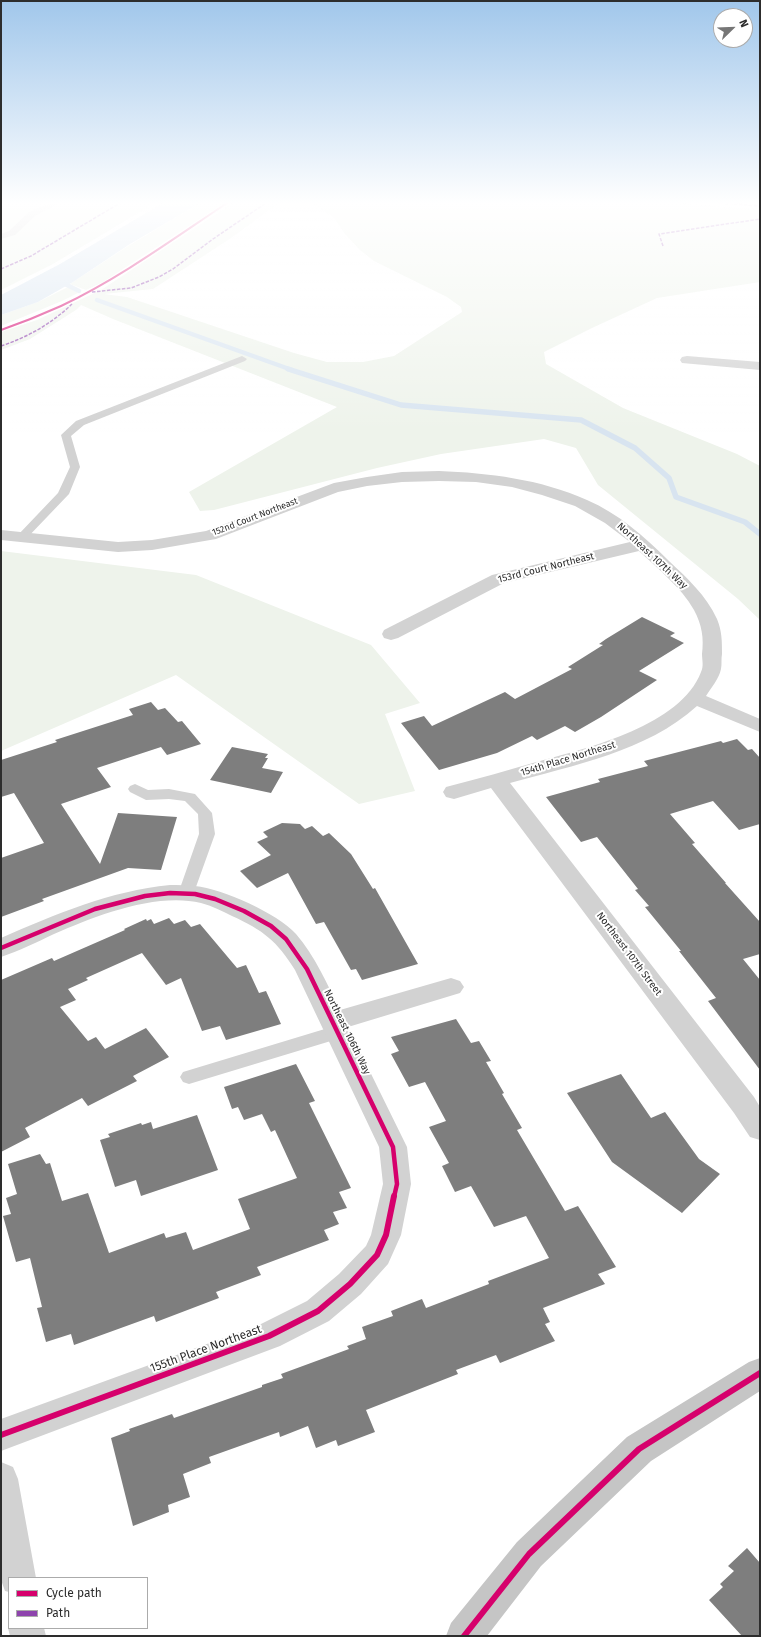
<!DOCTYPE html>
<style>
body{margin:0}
#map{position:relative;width:761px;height:1637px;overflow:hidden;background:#fff;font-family:"Fira Sans",sans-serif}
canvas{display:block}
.frame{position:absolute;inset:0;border:2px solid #2d2d2d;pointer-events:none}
.legend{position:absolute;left:8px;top:1577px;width:140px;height:52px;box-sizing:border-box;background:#fff;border:1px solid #ababab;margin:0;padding:5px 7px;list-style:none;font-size:12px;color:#2d2d2d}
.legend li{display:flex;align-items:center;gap:8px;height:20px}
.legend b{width:20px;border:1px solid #ababab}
.north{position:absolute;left:713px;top:8px;width:40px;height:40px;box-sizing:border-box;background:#fff;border:1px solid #ababab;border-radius:50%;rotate:67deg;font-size:11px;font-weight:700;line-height:16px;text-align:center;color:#2d2d2d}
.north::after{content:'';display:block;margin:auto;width:14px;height:18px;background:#767676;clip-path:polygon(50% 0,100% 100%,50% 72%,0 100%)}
</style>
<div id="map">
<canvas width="761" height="1637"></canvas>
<div class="frame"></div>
<ul class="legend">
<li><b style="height:5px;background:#d6006c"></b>Cycle path</li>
<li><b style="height:5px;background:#8e44ad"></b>Path</li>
</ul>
<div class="north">N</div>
</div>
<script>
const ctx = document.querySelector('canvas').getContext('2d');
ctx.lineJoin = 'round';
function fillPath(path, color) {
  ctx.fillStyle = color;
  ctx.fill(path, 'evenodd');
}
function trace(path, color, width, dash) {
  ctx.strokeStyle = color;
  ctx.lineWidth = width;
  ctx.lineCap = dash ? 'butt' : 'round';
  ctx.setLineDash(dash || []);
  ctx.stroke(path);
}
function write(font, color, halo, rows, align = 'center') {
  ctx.font = font + ' "Fira Sans",sans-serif';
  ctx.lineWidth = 4;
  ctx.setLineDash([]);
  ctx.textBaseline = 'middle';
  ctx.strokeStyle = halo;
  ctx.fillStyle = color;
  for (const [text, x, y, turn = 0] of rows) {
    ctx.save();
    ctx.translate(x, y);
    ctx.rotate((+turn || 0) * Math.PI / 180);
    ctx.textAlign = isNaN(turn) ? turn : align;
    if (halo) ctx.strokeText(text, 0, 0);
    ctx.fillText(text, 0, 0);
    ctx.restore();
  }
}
fillPath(new Path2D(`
 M 1,203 L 155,203 L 53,264 L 1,290 Z
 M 200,203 L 224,203 L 103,282 L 86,290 L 70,284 L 125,248 Z
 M 233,203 L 279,203 L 231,238 L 153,289 L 104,294 L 127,297 L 294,353 L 327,362 L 363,362 L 394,356 L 462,312 L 461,307 L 447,297 L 374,261 L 360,250 L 345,234 L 334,218 L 313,203 L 675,203 L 760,210 L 760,282 L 657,298 L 592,328 L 544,352 L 546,364 L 623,408 L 737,454 L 760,466 L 760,620 L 738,599 L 598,485 L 576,448 L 544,439 L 441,454 L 377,468 L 214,510 L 200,511 L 189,492 L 337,407 L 113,319 L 81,305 L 76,310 L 30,339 L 1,350 L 1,332 L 37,320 L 101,290 Z
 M 68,287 L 78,293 L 62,301 L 1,326 L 1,315 L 38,302 Z
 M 1,551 L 196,575 L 371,645 L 420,703 L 385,714 L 415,791 L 359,804 L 176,675 L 1,751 Z`), '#eef3eb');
fillPath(new Path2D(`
 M 163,203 L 200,203 L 130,244 L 73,282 L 38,302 L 1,315 L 1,295 L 60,264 Z`), '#d8e4f0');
trace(new Path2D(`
 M 59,281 L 79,291
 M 97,300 L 292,370`), '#d8e4f0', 4.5);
trace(new Path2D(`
 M 288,369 L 401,405 L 581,420 L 635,448 L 669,478 L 676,497 L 745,522 L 760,534`), '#d8e4f0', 5.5);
fillPath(new Path2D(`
 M 642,617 L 675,633 L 670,636 L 684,643 L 639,671 L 657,680 L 601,717 L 575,732 L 565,726 L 537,740 L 532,736 L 497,753 L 439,770 L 401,723 L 424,716 L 432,726 L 505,692 L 515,699 L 572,669 L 568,667 L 603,645 L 599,644 L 606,639 Z
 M 151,702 L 158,710 L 165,708 L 178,722 L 182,721 L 201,744 L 167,755 L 161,747 L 97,768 L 111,787 L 61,804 L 100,864 L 118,813 L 177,817 L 161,870 L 128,868 L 42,899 L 44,901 L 1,917 L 1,858 L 44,843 L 14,793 L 1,797 L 1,760 L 57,742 L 55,740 L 133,715 L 129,709 Z
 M 737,739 L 748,750 L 752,749 L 760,758 L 760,824 L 739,830 L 713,801 L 670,814 L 695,843 L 692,844 L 726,883 L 725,883 L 760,922 L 760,954 L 743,959 L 760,980 L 760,1070 L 708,1001 L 716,998 L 679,951 L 681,951 L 645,907 L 649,906 L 635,890 L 638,889 L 597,837 L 581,842 L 546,797 L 600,782 L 598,779 L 648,766 L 644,761 L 721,741 L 723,743 Z
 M 232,747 L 268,754 L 265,758 L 268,758 L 262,768 L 283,772 L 271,793 L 210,780 Z
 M 282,823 L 300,824 L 305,829 L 312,826 L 323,836 L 329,833 L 351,854 L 373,889 L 375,888 L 418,964 L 362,980 L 356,969 L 351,970 L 324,922 L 316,924 L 288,873 L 257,888 L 240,871 L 271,855 L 257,842 L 268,837 L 263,832 Z
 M 169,918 L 174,924 L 185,920 L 191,927 L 200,924 L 237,968 L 246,965 L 259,993 L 266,991 L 281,1024 L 226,1040 L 220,1026 L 202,1031 L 181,978 L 166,985 L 142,953 L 86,978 L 88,980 L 68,989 L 76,1000 L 60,1007 L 88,1041 L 96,1037 L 105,1049 L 146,1028 L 169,1057 L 133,1076 L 137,1081 L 88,1106 L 82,1098 L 25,1128 L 30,1137 L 1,1152 L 1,980 L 52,958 L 54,961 L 125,930 L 124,929 L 146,919 L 147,921 L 151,919 L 154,924 Z
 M 456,1019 L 471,1043 L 479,1041 L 491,1061 L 486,1062 L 504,1093 L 502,1094 L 522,1128 L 517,1130 L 565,1211 L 578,1206 L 616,1267 L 598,1274 L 605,1284 L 543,1308 L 550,1322 L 545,1324 L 555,1341 L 500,1363 L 496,1355 L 456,1370 L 458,1374 L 366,1410 L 375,1432 L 338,1446 L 336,1440 L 316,1448 L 308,1426 L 280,1437 L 279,1432 L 209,1457 L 211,1463 L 183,1474 L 190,1497 L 168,1505 L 169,1512 L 133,1526 L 111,1438 L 130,1431 L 129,1429 L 172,1414 L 174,1418 L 262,1387 L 262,1385 L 283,1378 L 281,1374 L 349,1349 L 347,1346 L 366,1339 L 362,1327 L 393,1316 L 391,1311 L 422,1299 L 426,1308 L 489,1284 L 488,1281 L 549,1258 L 526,1216 L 494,1227 L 471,1186 L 455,1192 L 442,1166 L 449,1163 L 429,1127 L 446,1121 L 425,1082 L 409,1087 L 391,1054 L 399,1051 L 391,1037 Z
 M 296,1064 L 315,1101 L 309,1103 L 351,1188 L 339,1192 L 347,1208 L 333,1212 L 339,1224 L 324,1230 L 329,1240 L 257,1267 L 261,1275 L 216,1292 L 219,1298 L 156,1322 L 154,1316 L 74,1345 L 71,1334 L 46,1342 L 37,1308 L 42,1307 L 30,1258 L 16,1262 L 3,1216 L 11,1214 L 6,1198 L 17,1194 L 8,1164 L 40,1154 L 46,1164 L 50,1163 L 62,1201 L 88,1193 L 109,1253 L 164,1233 L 166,1238 L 186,1232 L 193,1250 L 250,1229 L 238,1199 L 297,1178 L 275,1130 L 271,1132 L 262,1114 L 244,1120 L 238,1107 L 232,1109 L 224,1087 Z
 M 621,1074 L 651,1118 L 665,1112 L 699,1159 L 720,1174 L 682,1213 L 612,1162 L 567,1093 Z
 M 197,1115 L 218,1170 L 141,1196 L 136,1180 L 115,1187 L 100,1140 L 110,1137 L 108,1134 L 141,1123 L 142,1125 L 151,1122 L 153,1129 Z
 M 747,1548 L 760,1563 L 760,1636 L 742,1636 L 709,1600 L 723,1587 L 720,1584 L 734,1571 L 728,1566 Z`), '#7e7e7e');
fillPath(new Path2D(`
 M 50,203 L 60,203 L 35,216 L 15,235 L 1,239 L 1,234 L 9,231 L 29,212 Z
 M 242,356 L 247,359 L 245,361 L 84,425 L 71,436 L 80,467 L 69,494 L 25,540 L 17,540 L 15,538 L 17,536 L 58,493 L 70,467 L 61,435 L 76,421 Z
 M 135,784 L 148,790 L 169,789 L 195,794 L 212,813 L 215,834 L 192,898 L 186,899 L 180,898 L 178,894 L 199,834 L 198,814 L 185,801 L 169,799 L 146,800 L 130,792 L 128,789 L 130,786 Z
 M 338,1025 L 344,1027 L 347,1032 L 344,1037 L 189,1084 L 183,1082 L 180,1077 L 183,1072 Z`), '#d2d2d2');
fillPath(new Path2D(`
 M 687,356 L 760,362 L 760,370 L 682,363 L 680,360 L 682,357 Z
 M 439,471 C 489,473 540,479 587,500 C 619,514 644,536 669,561 C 687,578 706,595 717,619 C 722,631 722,641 722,654 C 721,659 722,664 721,669 C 719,679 711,688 706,696 L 760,719 L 760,732 L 697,706 C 646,752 574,765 510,783 L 754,1097 L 760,1107 L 760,1140 L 750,1137 L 734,1113 L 491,788 L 454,799 L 446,797 L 443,792 L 446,787 C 478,779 508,770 540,761 C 589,748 681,725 701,672 C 704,666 702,660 702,654 C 704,638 702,625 694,610 C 681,587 658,569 639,551 L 504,583 L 398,638 L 391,640 L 384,638 L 382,634 L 384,630 L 492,575 L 630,542 L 605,523 L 575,506 L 542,495 L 512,487 L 476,482 L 439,481 L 402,482 L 367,486 L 338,492 L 216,539 L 152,550 L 118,552 L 1,540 L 1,530 L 118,542 L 152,540 L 206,531 L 334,483 L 367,477 L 402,472 Z
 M 170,885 C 178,885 187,885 195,886 C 223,889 277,913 296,934 C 315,956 327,984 340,1010 L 451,978 L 460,981 L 464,987 L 460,993 L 348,1027 L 407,1147 L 411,1184 L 401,1235 L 388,1264 L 361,1294 L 329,1321 L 280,1346 L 1,1451 L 1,1419 L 259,1325 L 307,1301 L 339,1274 L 366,1246 L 371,1235 L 383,1184 L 379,1147 L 295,970 C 277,941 263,930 232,916 C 222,911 212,906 201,903 C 156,892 95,916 54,934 C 37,942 19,951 1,957 L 1,938 C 56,914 110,891 170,885 Z
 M 1,1462 L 13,1467 L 18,1479 L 36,1578 L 9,1578 L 9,1592 L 5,1591 L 1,1580 Z
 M 9,1625 L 9,1628 L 44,1628 L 46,1636 L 10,1636 L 8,1628 Z`), '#d2d2d2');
fillPath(new Path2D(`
 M 760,1358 L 760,1391 L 651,1461 L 541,1566 L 487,1636 L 446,1636 L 451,1623 L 517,1542 L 627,1437 L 749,1362 Z`), '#c5c5c5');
trace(new Path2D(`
 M 719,203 L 760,206
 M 663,246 L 659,234 L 760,219
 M 1,269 L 31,256 L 120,203
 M 92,292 L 131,288 L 159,277 L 173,269 L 213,239 L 266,203
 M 1,346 C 28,337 51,324 72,304`), '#8e44ad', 1.5, [3.5, 1.5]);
trace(new Path2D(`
 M 1,330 C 21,323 41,315 61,306 C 120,278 173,239 227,203`), '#d6006c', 2);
trace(new Path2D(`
 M 1,948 L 95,909 L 145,896 L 170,893 L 195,894 L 215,899 L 244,911 L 271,926 L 286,939 L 307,969 L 393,1147 L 397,1184 L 394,1197`), '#d6006c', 4.5);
trace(new Path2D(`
 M 1,1435 L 269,1336 L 318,1311 L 350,1284 L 377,1255 L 386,1235 L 394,1196
 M 464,1636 L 529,1554 L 639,1449 L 760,1373`), '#d6006c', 6);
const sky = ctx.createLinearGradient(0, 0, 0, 432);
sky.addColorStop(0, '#a1c7eb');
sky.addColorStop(0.47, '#fff');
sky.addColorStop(1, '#ffffff00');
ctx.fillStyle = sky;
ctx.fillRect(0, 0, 761, 432);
write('9px', '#2d2d2d', '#fff', [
 ["152nd Court Northeast",255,517,-21]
]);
write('10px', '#2d2d2d', '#fff', [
 ["Northeast 107th Way",652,556,43],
 ["153rd Court Northeast",546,568,-14],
 ["154th Place Northeast",568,759,-17],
 ["Northeast 107th Street",629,954,53],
 ["Northeast 106th Way",347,1032,64]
]);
write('12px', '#2d2d2d', '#fff', [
 ["155th Place Northeast",206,1349,-20]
]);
</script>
